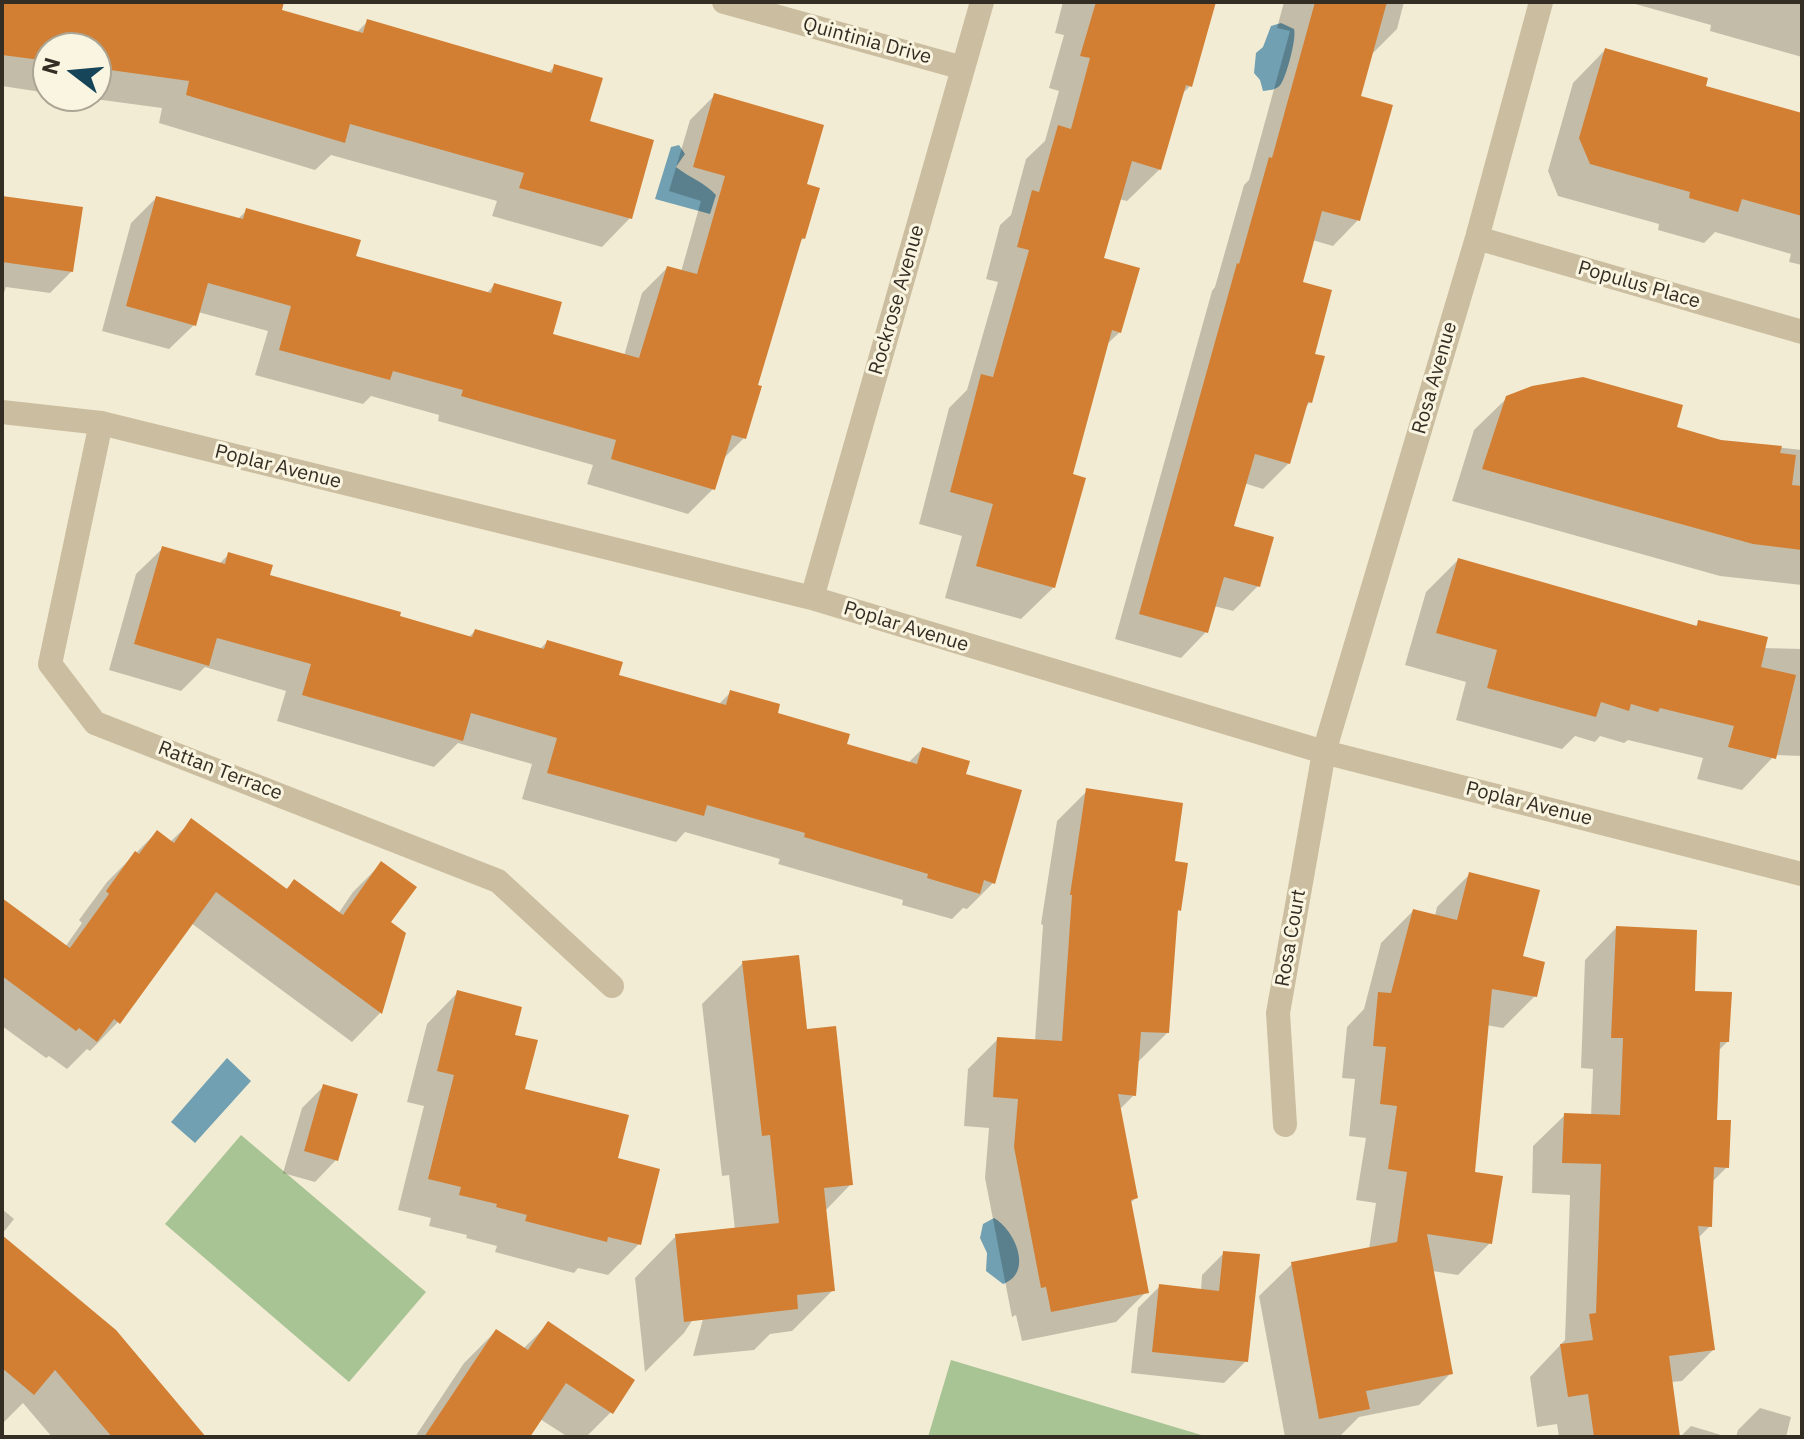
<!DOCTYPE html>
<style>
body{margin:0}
#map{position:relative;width:1804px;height:1439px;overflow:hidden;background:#f3ecd4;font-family:"IBM Plex Sans",sans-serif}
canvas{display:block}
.frame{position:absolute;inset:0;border:4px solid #342d24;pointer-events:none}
.north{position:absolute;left:32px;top:32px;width:80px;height:80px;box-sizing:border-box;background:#faf5e1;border:2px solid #aba595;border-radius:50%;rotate:286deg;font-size:22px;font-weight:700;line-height:32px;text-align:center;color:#342d24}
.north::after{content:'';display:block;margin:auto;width:28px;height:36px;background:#164559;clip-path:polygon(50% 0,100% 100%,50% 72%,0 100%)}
</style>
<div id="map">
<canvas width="1804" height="1439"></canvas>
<div class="frame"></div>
<div class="north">N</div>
</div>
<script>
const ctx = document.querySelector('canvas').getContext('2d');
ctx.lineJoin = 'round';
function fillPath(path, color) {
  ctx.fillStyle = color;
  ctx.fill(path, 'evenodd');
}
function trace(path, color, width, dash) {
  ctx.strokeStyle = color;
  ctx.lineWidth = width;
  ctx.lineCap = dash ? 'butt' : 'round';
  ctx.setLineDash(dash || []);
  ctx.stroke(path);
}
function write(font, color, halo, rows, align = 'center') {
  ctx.font = font + ' "IBM Plex Sans",sans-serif';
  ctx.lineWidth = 6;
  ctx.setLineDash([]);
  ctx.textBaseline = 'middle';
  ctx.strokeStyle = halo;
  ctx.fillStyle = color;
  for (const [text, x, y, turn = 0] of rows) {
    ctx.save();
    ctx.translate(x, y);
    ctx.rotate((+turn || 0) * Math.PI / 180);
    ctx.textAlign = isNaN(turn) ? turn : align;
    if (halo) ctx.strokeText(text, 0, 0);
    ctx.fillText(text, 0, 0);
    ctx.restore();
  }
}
fillPath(new Path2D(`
 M 241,1135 L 426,1292 L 349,1382 L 165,1224 Z
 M 951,1360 L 1208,1437 L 928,1437 Z`), '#a8c394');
fillPath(new Path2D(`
 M 1281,23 L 1294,29 C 1297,38 1286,77 1281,84 C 1277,90 1270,90 1263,91 L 1260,80 L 1254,73 L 1256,53 L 1263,47 L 1271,26 Z
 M 679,145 L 685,154 L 676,167 C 690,178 704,182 716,195 L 710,214 L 655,199 L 671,147 Z
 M 227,1058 L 251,1081 L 195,1143 L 171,1122 Z
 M 994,1218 C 1015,1230 1034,1273 1003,1284 L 986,1271 L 987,1253 L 980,1238 L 983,1224 Z`), '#71a0b2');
fillPath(new Path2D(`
 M 2,2 L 282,2 L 279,11 L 356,33 L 368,21 L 547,74 L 555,66 L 588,122 L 652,141 L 630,218 L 602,247 L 492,216 L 497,201 L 331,155 L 315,170 L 159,123 L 162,108 L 72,96 L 96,96 L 96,48 L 48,48 L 48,93 L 2,86 Z
 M 1063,2 L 1213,2 L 1190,86 L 1181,95 L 1160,169 L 1127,201 L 1119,199 L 1101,259 L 1120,332 L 1106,345 L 1070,475 L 1054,587 L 1021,619 L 945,598 L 962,536 L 919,524 L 949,408 L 967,390 L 998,282 L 986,279 L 1000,225 L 1011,215 L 1026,159 L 1045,141 L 1059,91 L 1049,88 L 1064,35 L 1055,33 Z
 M 1284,2 L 1404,2 L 1397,29 L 1372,54 L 1359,98 L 1358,220 L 1333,246 L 1312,240 L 1300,283 L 1313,355 L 1310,402 L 1305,408 L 1289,463 L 1263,489 L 1244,483 L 1231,528 L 1258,586 L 1233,611 L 1214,606 L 1206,632 L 1181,658 L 1115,639 L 1212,291 L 1215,287 L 1244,185 L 1249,180 L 1290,31 L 1277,28 Z
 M 1628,2 L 1802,2 L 1802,57 L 1710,31 L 1711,25 Z
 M 1605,50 L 1704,87 L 1802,115 L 1802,265 L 1789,262 L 1791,254 L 1715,232 L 1704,243 L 1658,230 L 1659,224 L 1558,196 L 1548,171 L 1573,83 Z
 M 715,95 L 804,185 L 804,238 L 798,243 L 756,387 L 744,438 L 722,460 L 713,489 L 688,514 L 587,484 L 593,465 L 438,421 L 439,415 L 371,396 L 363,404 L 255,375 L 268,331 L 198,312 L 194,325 L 169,349 L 102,331 L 131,223 L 156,198 L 237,220 L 247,210 L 354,257 L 486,294 L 494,285 L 550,335 L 624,356 L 642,293 L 667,268 L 681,272 L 701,201 L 669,191 L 690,120 Z
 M 2,198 L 72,271 L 50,293 L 6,287 L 2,299 Z
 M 1507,398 L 1675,428 L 1720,441 L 1802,450 L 1802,585 L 1720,576 L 1452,501 L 1474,430 Z
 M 163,548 L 219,564 L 229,554 L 268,576 L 468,638 L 475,631 L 540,649 L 547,642 L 617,676 L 718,705 L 731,692 L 844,745 L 908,763 L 922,749 L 964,776 L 993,883 L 967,909 L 963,908 L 952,919 L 902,905 L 903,900 L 778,864 L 780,859 L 685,832 L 676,842 L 522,799 L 532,764 L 458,743 L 434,767 L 277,721 L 286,691 L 205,667 L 181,691 L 109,670 L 136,574 Z
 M 1458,560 L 1695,627 L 1699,622 L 1763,648 L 1802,649 L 1802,756 L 1775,755 L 1742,790 L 1697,779 L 1703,758 L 1628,740 L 1624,743 L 1600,736 L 1595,742 L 1575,736 L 1562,749 L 1456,720 L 1466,682 L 1405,665 L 1426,592 Z
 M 1087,791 L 1173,863 L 1179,910 L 1176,913 L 1167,1033 L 1137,1063 L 1134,1095 L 1119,1110 L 1136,1198 L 1129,1204 L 1146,1292 L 1116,1322 L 1022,1341 L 1016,1315 L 1012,1317 L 985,1178 L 989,1128 L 964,1126 L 968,1069 L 998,1039 L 1035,1041 L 1043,925 L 1041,924 L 1057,821 Z
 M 192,821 L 285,890 L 294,882 L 338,914 L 353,892 L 381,864 L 388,922 L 404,934 L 380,1013 L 352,1042 L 191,923 L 118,1022 L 90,1051 L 87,1049 L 67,1069 L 49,1056 L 46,1058 L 2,1026 L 2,901 L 65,947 L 82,923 L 79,920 L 107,882 L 157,832 L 170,842 Z
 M 1469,875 L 1520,958 L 1535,996 L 1503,1028 L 1486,1025 L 1473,1173 L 1490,1243 L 1458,1275 L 1432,1271 L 1451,1373 L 1419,1405 L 1359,1417 L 1339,1437 L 1285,1437 L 1259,1296 L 1292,1264 L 1369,1249 L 1376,1203 L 1356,1200 L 1366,1138 L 1349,1136 L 1355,1079 L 1342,1078 L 1347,1027 L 1364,1009 L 1381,943 L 1413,911 L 1435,916 L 1437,907 Z
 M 1616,928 L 1693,993 L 1728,1041 L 1718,1051 L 1715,1121 L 1727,1167 L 1712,1182 L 1710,1226 L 1698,1238 L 1713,1350 L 1682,1381 L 1671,1382 L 1678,1437 L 1559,1437 L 1557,1424 L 1537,1427 L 1530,1377 L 1565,1340 L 1570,1195 L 1532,1193 L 1533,1146 L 1565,1115 L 1591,1116 L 1593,1069 L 1581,1068 L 1585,960 Z
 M 743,963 L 805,1031 L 851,1184 L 825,1211 L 833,1290 L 792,1331 L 770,1334 L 754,1350 L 693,1356 L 710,1293 L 684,1333 L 645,1372 L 635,1278 L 676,1236 L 735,1230 L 729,1175 L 722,1176 L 702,1004 Z
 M 458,992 L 513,1036 L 523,1090 L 615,1159 L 639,1244 L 608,1275 L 578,1268 L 574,1273 L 495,1252 L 497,1246 L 466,1238 L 467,1235 L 429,1226 L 431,1218 L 398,1210 L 424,1106 L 407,1102 L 427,1024 Z
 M 324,1086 L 336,1160 L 315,1182 L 283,1173 L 302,1108 Z
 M 2,1209 L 14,1219 L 2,1234 Z
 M 2,1238 L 196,1437 L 52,1437 L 23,1403 L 2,1424 Z
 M 1224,1253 L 1246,1361 L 1224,1383 L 1131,1373 L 1138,1308 L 1160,1286 L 1201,1291 L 1202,1275 Z
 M 548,1324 L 611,1412 L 586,1437 L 568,1437 L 540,1419 L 527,1437 L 415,1437 L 464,1363 L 496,1331 L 523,1349 Z
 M 1760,1408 L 1791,1417 L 1786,1437 L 1736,1437 L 1738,1430 Z
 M 1691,1426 L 1728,1437 L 1680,1437 Z`), '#0003');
fillPath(new Path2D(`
 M 2,2 L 284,2 L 282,10 L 363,33 L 367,19 L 552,73 L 554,64 L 603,78 L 590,121 L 654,140 L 632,219 L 519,188 L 524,173 L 350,124 L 345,143 L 186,95 L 189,81 L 96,68 L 96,48 L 48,48 L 48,61 L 2,55 Z
 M 1096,2 L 1216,2 L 1192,87 L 1186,85 L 1161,170 L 1132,161 L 1104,258 L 1140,268 L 1121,333 L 1112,330 L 1073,474 L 1086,478 L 1055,588 L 976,566 L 993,504 L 950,492 L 981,374 L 993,377 L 1029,250 L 1017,247 L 1032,190 L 1039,192 L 1058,125 L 1071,129 L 1090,58 L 1080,56 Z
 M 1315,2 L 1387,2 L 1361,96 L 1393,105 L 1360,221 L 1322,211 L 1303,282 L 1332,290 L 1315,354 L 1325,356 L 1312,403 L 1308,402 L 1290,464 L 1255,454 L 1234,526 L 1274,537 L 1260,587 L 1224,577 L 1208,633 L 1139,614 L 1237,263 L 1239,264 L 1269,157 L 1272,158 Z
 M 1605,48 L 1708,78 L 1706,86 L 1802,113 L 1802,216 L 1742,199 L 1738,212 L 1689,198 L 1690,192 L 1590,164 L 1579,138 Z
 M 714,93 L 824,125 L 807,184 L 820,188 L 805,239 L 802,238 L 758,385 L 762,386 L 746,439 L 732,435 L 715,490 L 611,459 L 616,440 L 461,396 L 463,390 L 393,371 L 390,380 L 279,350 L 291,306 L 208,283 L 196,326 L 126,306 L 156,196 L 243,219 L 246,208 L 361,240 L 356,256 L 491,293 L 494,283 L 562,302 L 553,334 L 639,358 L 667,266 L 697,274 L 725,176 L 693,167 Z
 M 2,196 L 83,207 L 73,272 L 2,262 Z
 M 1583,377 L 1683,405 L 1677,427 L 1721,440 L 1782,446 L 1780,453 L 1796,455 L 1792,485 L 1802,486 L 1802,550 L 1753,544 L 1482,469 L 1506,396 L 1532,386 Z
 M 162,546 L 225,564 L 228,552 L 273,565 L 270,575 L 401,612 L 400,616 L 472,637 L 475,629 L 544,649 L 547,640 L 623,662 L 619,675 L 726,705 L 730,690 L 780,704 L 778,713 L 850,734 L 847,744 L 917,764 L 922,747 L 970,761 L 966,774 L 1022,790 L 995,884 L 984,880 L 980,894 L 927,878 L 928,874 L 804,837 L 805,833 L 707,805 L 704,816 L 547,773 L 557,738 L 471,713 L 463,741 L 302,695 L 311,664 L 217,638 L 209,666 L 134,644 Z
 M 1458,558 L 1697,626 L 1698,620 L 1768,637 L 1761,667 L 1796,675 L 1776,759 L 1728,747 L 1734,726 L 1660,708 L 1658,712 L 1631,704 L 1629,711 L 1601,702 L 1596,717 L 1487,688 L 1497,650 L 1436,633 Z
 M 1086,788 L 1183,803 L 1175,861 L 1188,863 L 1181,911 L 1178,910 L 1169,1033 L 1141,1032 L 1136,1096 L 1118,1094 L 1138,1198 L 1131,1200 L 1149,1293 L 1051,1312 L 1046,1287 L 1041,1288 L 1014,1147 L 1018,1099 L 993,1097 L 997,1037 L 1062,1041 L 1072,895 L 1070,895 Z
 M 191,818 L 287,889 L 294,879 L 343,915 L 381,861 L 417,887 L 391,922 L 406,933 L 382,1014 L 216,892 L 120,1024 L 114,1019 L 97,1042 L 79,1028 L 76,1031 L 2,976 L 2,898 L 70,948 L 109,894 L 106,891 L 135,851 L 139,854 L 157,830 L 174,843 Z
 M 1469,872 L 1540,890 L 1523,956 L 1545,962 L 1537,997 L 1492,989 L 1475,1172 L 1503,1176 L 1492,1244 L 1427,1234 L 1453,1374 L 1366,1391 L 1370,1409 L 1319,1419 L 1291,1262 L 1397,1242 L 1407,1172 L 1388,1169 L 1397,1106 L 1380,1104 L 1386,1047 L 1373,1046 L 1378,992 L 1391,993 L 1413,909 L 1457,920 Z
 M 1616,926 L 1697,930 L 1695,991 L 1732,992 L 1729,1042 L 1720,1042 L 1717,1120 L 1731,1120 L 1729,1168 L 1714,1167 L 1712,1227 L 1698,1226 L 1715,1350 L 1669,1356 L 1680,1437 L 1594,1437 L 1588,1394 L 1568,1397 L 1560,1344 L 1593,1340 L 1589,1314 L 1596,1313 L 1601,1164 L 1562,1163 L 1564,1113 L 1620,1115 L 1623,1038 L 1611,1038 Z
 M 799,955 L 807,1029 L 836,1026 L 853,1185 L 824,1188 L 835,1291 L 797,1295 L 798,1309 L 684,1322 L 675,1234 L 779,1223 L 770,1135 L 762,1136 L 742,961 Z
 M 457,990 L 522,1007 L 515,1035 L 538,1040 L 525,1089 L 629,1115 L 618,1158 L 660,1169 L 641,1245 L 608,1237 L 607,1242 L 525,1221 L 527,1215 L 496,1207 L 497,1204 L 459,1195 L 461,1187 L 428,1179 L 454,1075 L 437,1071 Z
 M 323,1084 L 358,1094 L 338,1161 L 304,1151 Z
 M 2,1235 L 116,1330 L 206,1437 L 112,1437 L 55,1370 L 34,1395 L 2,1368 Z
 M 1223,1251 L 1260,1254 L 1248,1362 L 1152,1352 L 1159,1284 L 1219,1291 Z
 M 548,1321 L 635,1380 L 613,1414 L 566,1383 L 530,1437 L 424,1437 L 496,1329 L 528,1350 Z`), '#d27f33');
trace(new Path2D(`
 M 101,423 L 50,664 L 95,723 L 498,881 L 612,986`), '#cbbea0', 24);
trace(new Path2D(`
 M 724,2 L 963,68
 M 1477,238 L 1802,332
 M 2,412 L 101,423 L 812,598 L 1324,752 L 1802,874
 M 812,598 L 982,2
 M 1285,1125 L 1278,1013 L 1324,752 L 1477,238 L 1541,2`), '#cbbea0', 24);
write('20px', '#342d24', '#faf5e1', [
 ["Quintinia Drive",867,41,15],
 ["Populus Place",1639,285,16],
 ["Rockrose Avenue",897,300,-74],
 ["Rosa Avenue",1435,378,-74],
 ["Poplar Avenue",278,467,14],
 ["Poplar Avenue",906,627,17],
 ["Rattan Terrace",220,771,21],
 ["Poplar Avenue",1529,804,14],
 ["Rosa Court",1291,938,-80]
]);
</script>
